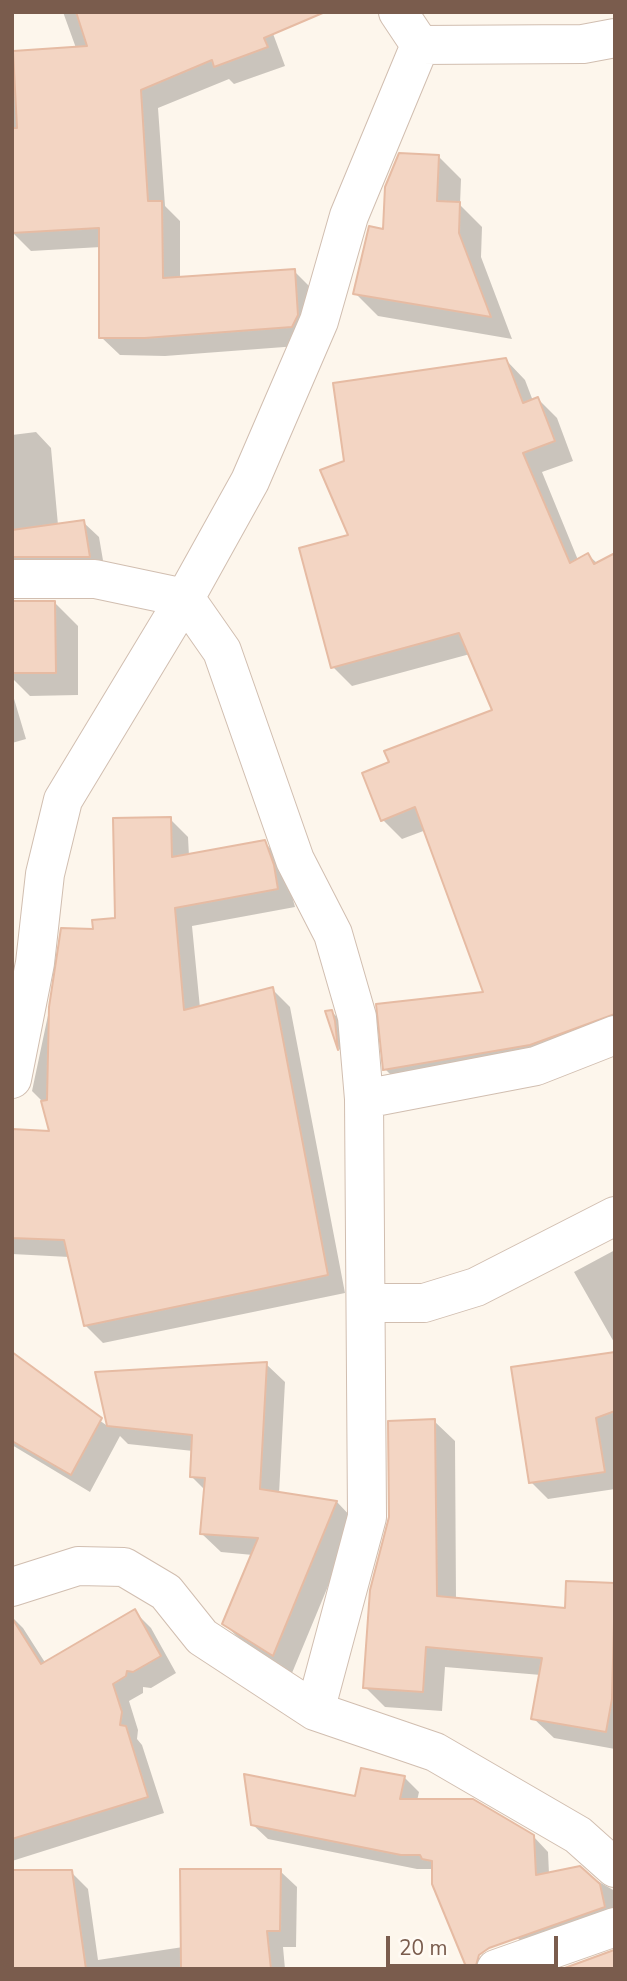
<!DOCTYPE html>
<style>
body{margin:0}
#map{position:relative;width:627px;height:1981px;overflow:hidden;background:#fdf6ec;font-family:"Nunito Sans",sans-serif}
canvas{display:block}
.frame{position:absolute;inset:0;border:14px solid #7a5c4d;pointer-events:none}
.scale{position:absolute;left:386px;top:1936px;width:172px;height:32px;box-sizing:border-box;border:4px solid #7a5c4d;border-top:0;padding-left:9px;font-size:21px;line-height:24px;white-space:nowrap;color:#7a5c4d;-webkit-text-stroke:5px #fffaf3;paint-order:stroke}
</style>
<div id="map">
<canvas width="627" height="1981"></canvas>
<div class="frame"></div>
<div class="scale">20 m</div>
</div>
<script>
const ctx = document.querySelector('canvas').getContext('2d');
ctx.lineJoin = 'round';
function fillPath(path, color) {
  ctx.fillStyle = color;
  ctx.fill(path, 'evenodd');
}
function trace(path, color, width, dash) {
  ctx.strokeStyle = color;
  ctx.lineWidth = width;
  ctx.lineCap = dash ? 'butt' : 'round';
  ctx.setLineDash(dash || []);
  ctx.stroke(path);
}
fillPath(new Path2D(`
 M 63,12 L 265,12 L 285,66 L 234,84 L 229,79 L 158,108 L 165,206 L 180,221 L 180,278 L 294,271 L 313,290 L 311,345 L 165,356 L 120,355 L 101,337 L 101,247 L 31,251 L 13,233 L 12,52 L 76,48 Z
 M 438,156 L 461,179 L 460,205 L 482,227 L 481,257 L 512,339 L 378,316 L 355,293 Z
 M 506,360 L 525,380 L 533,401 L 538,399 L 557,418 L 573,461 L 542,472 L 578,560 L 588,555 L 615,579 L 615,1038 L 405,1089 L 385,1069 L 485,994 L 426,830 L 402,839 L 383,820 L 391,763 L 495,711 L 470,654 L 352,686 L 333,667 L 350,536 L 346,462 Z
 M 36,432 L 51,448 L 58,525 L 83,522 L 99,537 L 105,572 L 12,581 L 12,435 Z
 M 12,601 L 55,603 L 78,626 L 78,695 L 30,696 L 12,678 Z
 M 12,692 L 26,739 L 12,743 Z
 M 170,819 L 188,837 L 189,856 L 264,842 L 282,860 L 295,907 L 192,926 L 200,1008 L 272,989 L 290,1007 L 345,1293 L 103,1343 L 85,1325 L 69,1257 L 12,1254 L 12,1175 L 204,1162 L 49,1108 L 32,1091 L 58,968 L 95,931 L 116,919 Z
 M 331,1011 L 345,1025 L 349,1059 L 339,1049 L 327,1012 Z
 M 615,1250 L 615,1344 L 574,1272 Z
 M 615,1354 L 615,1489 L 548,1499 L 531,1482 Z
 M 12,1360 L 109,1427 L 97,1374 L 266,1364 L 285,1382 L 279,1494 L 337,1502 L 355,1521 L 292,1673 L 243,1642 L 224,1624 L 253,1555 L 221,1552 L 202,1534 L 206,1491 L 192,1477 L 193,1451 L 128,1444 L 120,1436 L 90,1492 L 12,1445 Z
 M 434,1421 L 455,1441 L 456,1599 L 567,1610 L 615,1585 L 615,1749 L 554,1738 L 533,1718 L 541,1675 L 445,1667 L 442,1711 L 385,1707 L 365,1687 Z
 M 134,1611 L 151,1628 L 176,1673 L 151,1688 L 143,1687 L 143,1693 L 129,1701 L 138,1730 L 137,1739 L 142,1745 L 164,1813 L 12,1861 L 12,1617 L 23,1628 L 46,1664 Z
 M 404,1777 L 419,1792 L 417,1801 L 533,1836 L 548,1852 L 549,1874 L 587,1875 L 615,1891 L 615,1924 L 534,1952 L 434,1869 L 417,1869 L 268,1839 L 252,1824 L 356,1798 Z
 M 280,1871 L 297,1887 L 296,1947 L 283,1947 L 285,1969 L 12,1969 L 71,1872 L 88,1889 L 98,1960 L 183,1947 Z`), '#0003');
const building = new Path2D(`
 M 76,12 L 325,12 L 264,38 L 268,47 L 214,67 L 212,60 L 141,90 L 148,201 L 162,201 L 163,278 L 295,269 L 298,315 L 292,327 L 145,338 L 99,338 L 99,228 L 12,233 L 12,128 L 17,128 L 13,51 L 87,46 Z
 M 399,153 L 439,155 L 437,201 L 460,202 L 459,233 L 491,317 L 353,294 L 369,226 L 383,229 L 385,187 Z
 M 506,358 L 523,403 L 538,397 L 555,441 L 523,453 L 570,563 L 588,553 L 594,564 L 615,553 L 615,1014 L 530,1045 L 383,1070 L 376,1004 L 483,992 L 415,807 L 381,821 L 362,773 L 389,762 L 384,751 L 492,710 L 459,633 L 331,668 L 299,548 L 348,535 L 320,470 L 344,461 L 333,383 Z
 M 84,520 L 90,557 L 12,557 L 12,530 Z
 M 12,601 L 55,601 L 56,673 L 12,673 Z
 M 171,817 L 172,857 L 265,840 L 274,865 L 278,889 L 175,908 L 184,1010 L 273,987 L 328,1275 L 84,1326 L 64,1240 L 12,1238 L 12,1129 L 49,1131 L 41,1101 L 47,1100 L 49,1007 L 61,928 L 93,929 L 92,920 L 115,918 L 113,818 Z
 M 332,1010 L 335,1021 L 338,1050 L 325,1011 Z
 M 12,1352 L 102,1418 L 71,1475 L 12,1441 Z
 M 615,1352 L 615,1411 L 596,1418 L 605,1472 L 529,1483 L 511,1367 Z
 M 267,1362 L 260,1489 L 337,1501 L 273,1656 L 222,1624 L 258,1538 L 200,1534 L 205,1478 L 190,1477 L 192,1435 L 107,1426 L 95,1372 Z
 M 435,1419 L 437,1596 L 565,1608 L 566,1581 L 615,1583 L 612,1699 L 606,1732 L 531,1719 L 542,1658 L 426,1647 L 423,1692 L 363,1688 L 370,1590 L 389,1517 L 388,1421 Z
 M 135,1609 L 161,1656 L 133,1672 L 127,1671 L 126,1676 L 113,1684 L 122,1712 L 120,1725 L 126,1726 L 148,1797 L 12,1839 L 12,1618 L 41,1664 Z
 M 361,1768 L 405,1776 L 400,1799 L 473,1799 L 534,1835 L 536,1875 L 580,1866 L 600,1884 L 605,1907 L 489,1948 L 479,1955 L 475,1969 L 467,1969 L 432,1884 L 432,1861 L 422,1859 L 420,1855 L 401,1855 L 251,1825 L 244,1774 L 355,1796 Z
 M 180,1869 L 281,1869 L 280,1931 L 267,1931 L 271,1969 L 181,1969 Z
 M 12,1870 L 72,1870 L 86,1969 L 12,1969 Z
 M 614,1950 L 615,1969 L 562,1969 Z`);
fillPath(building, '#f3d5c3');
trace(building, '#e6bba3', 2);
const minor = new Path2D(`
 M 398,12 L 420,45
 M 420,45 L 583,44 L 615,38
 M 12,579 L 95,579 L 185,598 L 222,651 L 295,860 L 333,934 L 357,1017 L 364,1099 L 367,1517 L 315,1711
 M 12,1079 L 35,963 L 45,874 L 63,800 L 185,598 L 250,481 L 319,321 L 349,216 L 420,45
 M 364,1099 L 536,1066 L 615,1035
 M 367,1303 L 424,1303 L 476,1287 L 615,1216
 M 12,1587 L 78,1566 L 124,1567 L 166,1592 L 202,1637 L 315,1711 L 435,1752 L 578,1835 L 615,1868
 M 496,1969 L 615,1927`);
trace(minor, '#d1beb0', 40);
trace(minor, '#fff', 38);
</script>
